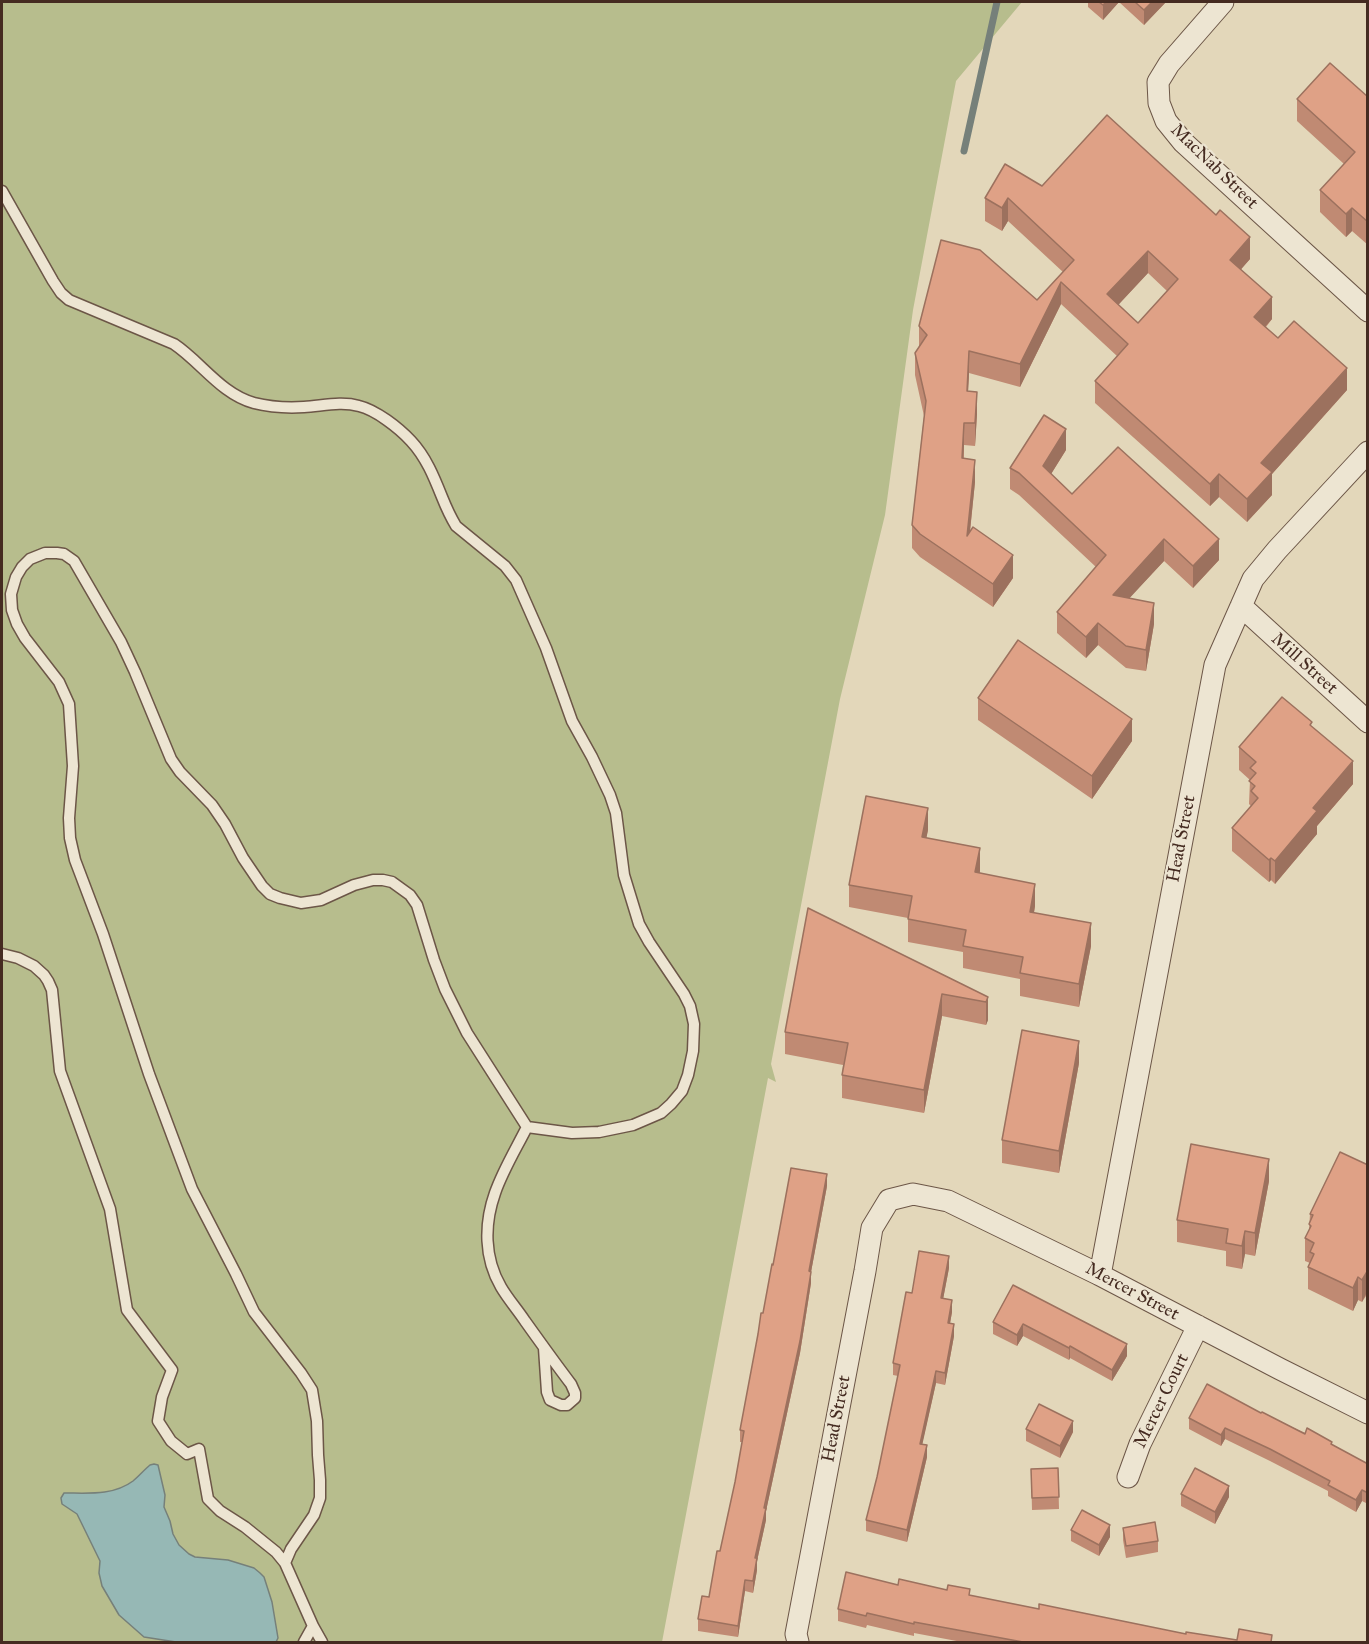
<!DOCTYPE html>
<style>
body{margin:0}
#map{position:relative;width:1369px;height:1644px;overflow:hidden;background:#e3d7ba;font-family:"IM FELL Great Primer",serif}
canvas{display:block}
.frame{position:absolute;inset:0;border:3px solid #452b21;pointer-events:none}
</style>
<div id="map">
<canvas width="1369" height="1644"></canvas>
<div class="frame"></div>
</div>
<script>
const ctx = document.querySelector('canvas').getContext('2d');
ctx.lineJoin = 'round';
function fillPath(path, color) {
  ctx.fillStyle = color;
  ctx.fill(path, 'evenodd');
}
function trace(path, color, width, dash) {
  ctx.strokeStyle = color;
  ctx.lineWidth = width;
  ctx.lineCap = dash ? 'butt' : 'round';
  ctx.setLineDash(dash || []);
  ctx.stroke(path);
}
function write(font, color, halo, rows, align = 'center') {
  ctx.font = font + ' "IM FELL Great Primer",serif';
  ctx.lineWidth = 4.5;
  ctx.setLineDash([]);
  ctx.textBaseline = 'middle';
  ctx.strokeStyle = halo;
  ctx.fillStyle = color;
  for (const [text, x, y, turn = 0] of rows) {
    ctx.save();
    ctx.translate(x, y);
    ctx.rotate((+turn || 0) * Math.PI / 180);
    ctx.textAlign = isNaN(turn) ? turn : align;
    if (halo) ctx.strokeText(text, 0, 0);
    ctx.fillText(text, 0, 0);
    ctx.restore();
  }
}
fillPath(new Path2D(`
 M 2,2 L 1022,2 L 956,81 L 913,310 L 885,515 L 840,699 L 771,1064 L 776,1082 L 768,1078 L 662,1642 L 2,1642 Z`), '#b7bd8d');
const water = new Path2D(`
 M 154,1464 L 158,1465 L 165,1495 L 164,1507 L 170,1521 L 173,1534 L 179,1545 L 189,1554 L 195,1557 L 228,1560 L 254,1568 L 260,1573 L 264,1577 L 272,1602 L 278,1638 L 276,1642 L 176,1642 L 144,1637 L 119,1615 L 102,1586 L 99,1573 L 100,1561 L 77,1514 L 62,1504 L 61,1498 L 64,1493 C 87,1493 113,1496 133,1481 C 139,1476 144,1470 150,1465 Z`);
fillPath(water, '#96b8b5');
trace(water, '#76807a', 1.5);
trace(new Path2D(`
 M 964,151 L 997,2`), '#76807a', 7);
const lane = new Path2D(`
 M 2,191 L 53,281 L 61,293 L 69,300 L 174,344 C 201,362 221,394 254,403 C 270,407 288,408 304,407 C 322,406 341,401 359,406 C 376,410 399,428 411,441 C 426,457 434,477 442,497 C 446,507 450,516 456,526 L 505,566 L 516,580 L 546,648 L 572,721 L 592,757 L 610,795 L 616,813 L 624,875 L 639,924 L 649,942 L 684,994 L 690,1006 L 694,1024 L 693,1051 L 688,1075 L 682,1091 L 671,1104 L 661,1113 L 633,1125 L 599,1132 L 572,1133 L 527,1127 C 516,1149 503,1170 495,1193 C 484,1224 484,1258 501,1287 C 508,1299 517,1309 525,1321 C 540,1342 555,1363 571,1384 L 575,1393 L 575,1398 L 567,1405 L 561,1405 L 550,1400 L 547,1392 L 544,1348
 M 2,954 L 18,958 L 34,966 L 44,975 L 48,981 L 52,990 L 60,1071 L 110,1209 L 127,1310 L 172,1370 L 162,1397 L 158,1421 L 171,1441 L 187,1454 L 199,1449 L 208,1499 L 220,1511 L 245,1527 L 276,1552 L 285,1563 L 313,1626 L 304,1642
 M 285,1563 L 291,1549 L 314,1515 L 320,1498 L 320,1480 L 318,1455 L 317,1421 L 312,1390 L 301,1373 L 254,1312 L 236,1274 L 192,1189 L 149,1074 L 103,934 L 75,860 L 70,838 L 69,818 L 73,766 L 69,704 L 59,682 L 25,638 L 17,624 L 12,610 L 11,594 L 16,577 L 22,567 L 30,559 L 45,553 L 57,553 L 64,554 L 74,561 L 121,642 L 135,672 L 171,759 L 180,772 L 212,805 L 225,824 L 243,858 L 262,886 L 270,894 L 280,898 L 301,903 L 321,900 L 354,885 L 373,880 L 383,880 L 392,882 L 410,895 L 417,905 L 434,960 L 445,989 L 467,1033 L 527,1127
 M 313,1626 L 322,1642`);
const street = new Path2D(`
 M 1223,2 L 1169,64 L 1158,82 L 1159,103 L 1166,121 L 1183,142 L 1368,311
 M 1241,606 L 1368,722
 M 1100,1275 L 1215,665 L 1253,579 L 1277,550 L 1368,452
 M 1128,1477 L 1140,1444 L 1198,1326
 M 798,1642 L 796,1634 L 865,1271 L 872,1228 L 889,1200 L 913,1194 L 948,1201 L 1100,1275 L 1280,1369 L 1368,1413`);
trace(lane, '#6c5647', 13);
trace(street, '#6c5647', 23);
trace(lane, '#ede5d2', 10);
trace(street, '#ede5d2', 21);
fillPath(new Path2D(`
 M 1088,2 L 1166,2 L 1144,25 L 1119,2 L 1103,20 L 1088,7 Z
 M 1368,97 L 1368,245 L 1352,231 L 1346,237 L 1320,212 L 1320,190 L 1344,164 L 1297,121 L 1297,99 Z
 M 1042,186 L 1250,259 L 1241,269 L 1272,319 L 1266,327 L 1278,338 L 1347,390 L 1272,474 L 1272,495 L 1247,522 L 1219,497 L 1210,506 L 1095,403 L 1095,381 L 1117,356 L 1061,304 L 1020,387 L 969,373 L 968,391 L 977,414 L 975,446 L 964,445 L 964,459 L 975,482 L 970,532 L 1013,578 L 993,607 L 920,557 L 912,548 L 912,525 L 924,416 L 915,375 L 915,353 L 919,347 L 919,326 L 1037,300 L 1063,272 L 1008,221 L 1002,231 L 985,221 L 985,198 ZM 1148,273 L 1167,291 L 1138,323 L 1118,305 Z
 M 1066,450 L 1051,474 L 1072,494 L 1219,560 L 1193,588 L 1164,561 L 1129,598 L 1154,624 L 1146,671 L 1126,668 L 1098,645 L 1086,658 L 1057,633 L 1057,612 L 1096,567 L 1019,495 L 1010,489 L 1010,468 Z
 M 978,698 L 1132,741 L 1092,799 L 978,720 Z
 M 1312,727 L 1353,784 L 1317,826 L 1317,834 L 1275,884 L 1271,880 L 1269,882 L 1232,851 L 1232,828 L 1251,806 L 1249,804 L 1250,780 L 1239,770 L 1239,747 Z
 M 928,830 L 926,838 L 980,871 L 979,873 L 1035,906 L 1034,913 L 1091,946 L 1079,1007 L 1020,996 L 1020,979 L 963,968 L 963,952 L 908,942 L 908,918 L 849,907 L 849,885 Z
 M 808,908 L 988,997 L 988,1020 L 986,1025 L 942,1016 L 924,1113 L 842,1098 L 842,1075 L 843,1065 L 785,1054 L 785,1032 Z
 M 1079,1063 L 1059,1173 L 1002,1163 L 1002,1140 Z
 M 1368,1165 L 1368,1293 L 1362,1302 L 1358,1300 L 1353,1311 L 1308,1289 L 1308,1267 L 1310,1263 L 1305,1261 L 1305,1238 L 1309,1230 L 1310,1214 Z
 M 1269,1181 L 1255,1256 L 1245,1254 L 1242,1269 L 1226,1266 L 1226,1251 L 1177,1242 L 1177,1220 Z
 M 827,1186 L 811,1272 L 811,1283 L 800,1353 L 766,1511 L 766,1520 L 757,1561 L 757,1570 L 753,1593 L 745,1591 L 738,1637 L 698,1631 L 698,1619 L 709,1597 L 720,1551 L 735,1482 L 742,1442 L 740,1442 L 740,1430 L 773,1265 Z
 M 949,1268 L 943,1299 L 952,1312 L 950,1323 L 954,1336 L 945,1385 L 936,1383 L 922,1444 L 927,1457 L 907,1542 L 866,1531 L 866,1520 L 877,1477 L 898,1376 L 893,1375 L 893,1363 L 912,1293 Z
 M 1013,1285 L 1127,1356 L 1112,1381 L 1070,1358 L 1069,1360 L 1023,1336 L 1017,1346 L 993,1334 L 993,1322 Z
 M 1261,1413 L 1332,1445 L 1368,1464 L 1368,1504 L 1362,1501 L 1356,1512 L 1328,1496 L 1328,1491 L 1270,1461 L 1225,1439 L 1221,1446 L 1189,1429 L 1189,1418 Z
 M 1026,1429 L 1073,1432 L 1060,1458 L 1026,1441 Z
 M 1058,1468 L 1059,1509 L 1032,1510 L 1031,1469 Z
 M 1181,1494 L 1229,1497 L 1215,1524 L 1181,1506 Z
 M 1123,1528 L 1158,1541 L 1158,1552 L 1126,1558 L 1123,1540 Z
 M 1071,1530 L 1110,1537 L 1099,1556 L 1071,1541 Z
 M 898,1585 L 970,1596 L 1039,1609 L 1186,1634 L 1237,1640 L 1272,1642 L 962,1642 L 914,1633 L 914,1636 L 867,1625 L 866,1628 L 838,1621 L 838,1609 Z`), '#c08a73');
fillPath(new Path2D(`
 M 1106,2 L 1119,2 L 1103,20 L 1103,5 Z
 M 1152,2 L 1166,2 L 1144,25 L 1144,10 Z
 M 1008,198 L 1008,221 L 1002,231 L 1002,208 Z
 M 1352,208 L 1352,231 L 1346,237 L 1346,214 Z
 M 1250,237 L 1250,259 L 1230,282 L 1230,260 Z
 M 1148,251 L 1148,273 L 1107,317 L 1107,294 Z
 M 1061,282 L 1061,304 L 1020,387 L 1020,364 Z
 M 1272,297 L 1272,319 L 1254,339 L 1254,317 Z
 M 969,351 L 969,373 L 967,414 L 967,391 Z
 M 1347,368 L 1347,390 L 1272,474 L 1272,495 L 1247,522 L 1247,499 L 1261,463 Z
 M 977,392 L 977,414 L 975,446 L 975,423 Z
 M 964,423 L 964,445 L 962,481 L 962,458 Z
 M 1066,429 L 1066,450 L 1043,487 L 1043,466 Z
 M 975,460 L 975,482 L 967,559 L 967,536 Z
 M 1219,474 L 1219,497 L 1210,506 L 1210,484 Z
 M 1164,539 L 1164,561 L 1113,616 L 1113,595 Z
 M 1219,539 L 1219,560 L 1193,588 L 1193,566 Z
 M 1013,555 L 1013,578 L 993,607 L 993,584 Z
 M 1154,603 L 1154,624 L 1146,671 L 1146,650 Z
 M 1098,623 L 1098,645 L 1086,658 L 1086,637 Z
 M 1132,719 L 1132,741 L 1092,799 L 1092,776 Z
 M 1353,761 L 1353,784 L 1317,826 L 1317,834 L 1275,884 L 1275,861 L 1313,808 Z
 M 928,808 L 928,830 L 922,860 L 922,837 Z
 M 980,848 L 980,871 L 975,895 L 975,872 Z
 M 1271,858 L 1271,880 L 1269,882 L 1269,860 Z
 M 1035,884 L 1035,906 L 1030,935 L 1030,912 Z
 M 1091,923 L 1091,946 L 1079,1007 L 1079,984 Z
 M 942,994 L 942,1016 L 924,1113 L 924,1090 Z
 M 988,997 L 988,1020 L 986,1025 L 986,1002 Z
 M 1079,1041 L 1079,1063 L 1059,1173 L 1059,1151 Z
 M 1269,1159 L 1269,1181 L 1255,1256 L 1255,1233 Z
 M 827,1174 L 827,1186 L 809,1283 L 809,1271 Z
 M 1245,1231 L 1245,1254 L 1242,1269 L 1242,1246 Z
 M 949,1256 L 949,1268 L 941,1310 L 941,1298 Z
 M 1367,1270 L 1367,1292 L 1362,1302 L 1362,1280 Z
 M 811,1272 L 811,1283 L 800,1353 L 766,1511 L 766,1520 L 757,1561 L 757,1570 L 753,1593 L 753,1581 L 755,1558 Z
 M 1358,1277 L 1358,1300 L 1353,1311 L 1353,1288 Z
 M 952,1300 L 952,1312 L 948,1335 L 948,1323 Z
 M 954,1324 L 954,1336 L 945,1385 L 945,1373 Z
 M 1023,1324 L 1023,1336 L 1017,1346 L 1017,1335 Z
 M 1127,1344 L 1127,1356 L 1112,1381 L 1112,1370 Z
 M 1070,1346 L 1070,1358 L 1069,1360 L 1069,1348 Z
 M 936,1371 L 936,1383 L 920,1455 L 920,1444 Z
 M 1073,1421 L 1073,1432 L 1060,1458 L 1060,1446 Z
 M 1225,1428 L 1225,1439 L 1221,1446 L 1221,1435 Z
 M 927,1445 L 927,1457 L 907,1542 L 907,1530 Z
 M 1229,1486 L 1229,1497 L 1215,1524 L 1215,1512 Z
 M 1362,1490 L 1362,1501 L 1356,1512 L 1356,1500 Z
 M 1110,1525 L 1110,1537 L 1099,1556 L 1099,1545 Z
 M 745,1580 L 745,1591 L 738,1637 L 738,1626 Z`), '#9c715e');
const building = new Path2D(`
 M 1099,2 L 1106,2 L 1103,5 Z
 M 1135,2 L 1152,2 L 1144,10 Z
 M 1330,63 L 1368,97 L 1368,222 L 1352,208 L 1346,214 L 1320,190 L 1355,152 L 1297,99 Z
 M 1107,115 L 1216,215 L 1220,210 L 1250,237 L 1230,260 L 1272,297 L 1254,317 L 1278,338 L 1294,321 L 1347,368 L 1261,463 L 1272,472 L 1247,499 L 1219,474 L 1210,484 L 1095,381 L 1128,344 L 1061,282 L 1020,364 L 969,351 L 967,391 L 977,392 L 975,423 L 964,423 L 962,458 L 975,460 L 967,536 L 973,527 L 1013,555 L 993,584 L 920,534 L 912,525 L 926,401 L 915,353 L 927,335 L 919,326 L 941,240 L 980,250 L 1037,300 L 1074,260 L 1008,198 L 1002,208 L 985,198 L 1005,164 L 1042,186 ZM 1148,251 L 1178,279 L 1138,323 L 1107,294 Z
 M 1044,415 L 1066,429 L 1043,466 L 1072,494 L 1118,447 L 1219,539 L 1193,566 L 1164,539 L 1113,595 L 1154,603 L 1146,650 L 1126,646 L 1098,623 L 1086,637 L 1057,612 L 1106,555 L 1019,473 L 1010,468 Z
 M 1018,640 L 1132,719 L 1092,776 L 978,698 Z
 M 1282,697 L 1312,722 L 1310,725 L 1353,761 L 1313,808 L 1317,811 L 1275,861 L 1271,858 L 1269,860 L 1232,828 L 1258,798 L 1251,791 L 1255,786 L 1249,781 L 1256,773 L 1250,768 L 1256,762 L 1239,747 Z
 M 866,796 L 928,808 L 922,837 L 980,848 L 975,872 L 1035,884 L 1030,912 L 1091,923 L 1079,984 L 1020,973 L 1023,957 L 963,946 L 966,930 L 908,919 L 912,896 L 849,885 Z
 M 808,908 L 988,997 L 986,1002 L 942,994 L 924,1090 L 842,1075 L 848,1043 L 785,1032 Z
 M 1022,1030 L 1079,1041 L 1059,1151 L 1002,1140 Z
 M 1191,1144 L 1269,1159 L 1255,1233 L 1245,1231 L 1242,1246 L 1226,1243 L 1228,1229 L 1177,1220 Z
 M 1340,1152 L 1368,1165 L 1368,1270 L 1362,1280 L 1358,1277 L 1353,1288 L 1308,1267 L 1314,1254 L 1310,1252 L 1314,1243 L 1305,1238 L 1311,1226 L 1309,1224 L 1313,1215 L 1310,1214 Z
 M 791,1168 L 827,1174 L 809,1271 L 811,1272 L 800,1341 L 764,1508 L 766,1508 L 755,1558 L 757,1558 L 753,1581 L 745,1580 L 738,1626 L 698,1619 L 702,1596 L 709,1597 L 717,1551 L 720,1551 L 735,1482 L 744,1431 L 740,1430 L 758,1334 L 761,1313 L 763,1313 L 772,1264 L 773,1265 Z
 M 919,1251 L 949,1256 L 941,1298 L 952,1300 L 948,1323 L 954,1324 L 945,1373 L 936,1371 L 920,1444 L 927,1445 L 907,1530 L 866,1520 L 877,1477 L 900,1365 L 893,1363 L 906,1292 L 912,1293 Z
 M 1013,1285 L 1127,1344 L 1112,1370 L 1070,1346 L 1069,1348 L 1023,1324 L 1017,1335 L 993,1322 Z
 M 1207,1384 L 1261,1413 L 1262,1412 L 1305,1434 L 1307,1428 L 1332,1442 L 1331,1444 L 1368,1464 L 1368,1493 L 1362,1490 L 1356,1500 L 1328,1485 L 1330,1481 L 1270,1449 L 1225,1428 L 1221,1435 L 1189,1418 Z
 M 1039,1404 L 1073,1421 L 1060,1446 L 1026,1429 Z
 M 1058,1468 L 1059,1497 L 1032,1498 L 1031,1469 Z
 M 1195,1468 L 1229,1486 L 1215,1512 L 1181,1494 Z
 M 1082,1510 L 1110,1525 L 1099,1545 L 1071,1530 Z
 M 1155,1522 L 1158,1541 L 1126,1546 L 1123,1528 Z
 M 846,1572 L 898,1585 L 899,1579 L 947,1590 L 948,1585 L 970,1589 L 969,1595 L 1039,1609 L 1039,1604 L 1186,1634 L 1186,1632 L 1237,1640 L 1239,1629 L 1272,1635 L 1271,1642 L 1023,1642 L 914,1622 L 914,1624 L 867,1613 L 866,1616 L 838,1609 Z`);
fillPath(building, '#dfa186');
trace(building, '#9c715e', 1.5);
write('18px', '#452b21', '#ede5d2', [
 ["MacNab Street",1214,167,44],
 ["Mill Street",1304,664,42],
 ["Head Street",1182,839,-79],
 ["Mercer Street",1132,1292,28],
 ["Mercer Court",1162,1401,-64],
 ["Head Street",837,1419,-79]
]);
</script>
